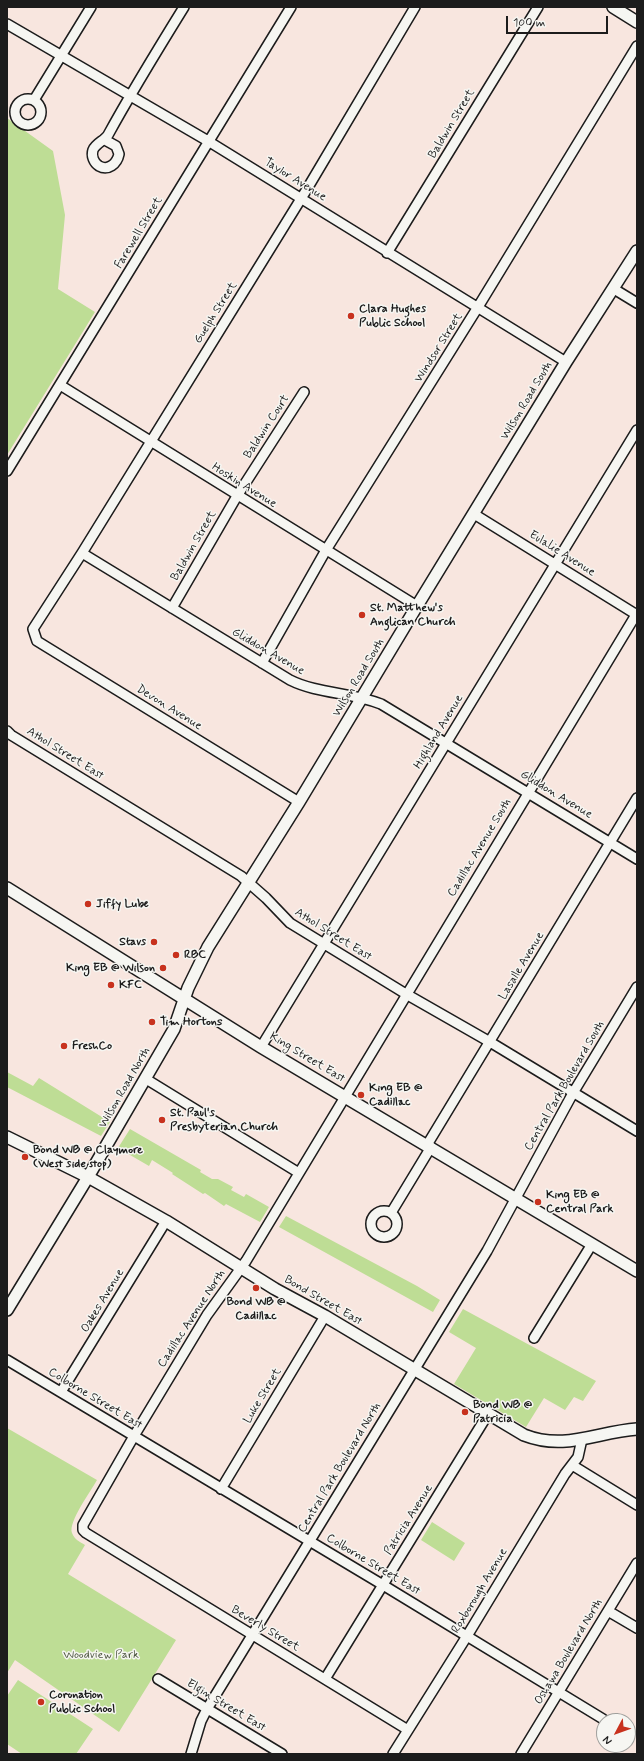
<!DOCTYPE html>
<style>
body{margin:0}
#map{position:relative;width:644px;height:1761px;overflow:hidden;background:#f8e6df;font-family:Mynerve,sans-serif}
canvas{display:block}
.frame{position:absolute;inset:0;border:8px solid #1c1c1c;pointer-events:none}
.north{position:absolute;left:596px;top:1713px;width:40px;height:40px;box-sizing:border-box;background:#f6f6f2;border:1px solid #9f9f9c;border-radius:50%;rotate:229deg;font-size:11px;font-weight:700;line-height:16px;text-align:center;color:#1c1c1c}
.north::after{content:'';display:block;margin:auto;width:14px;height:18px;background:#c8321e;clip-path:polygon(50% 0,100% 100%,50% 72%,0 100%)}
.scale{position:absolute;left:506px;top:16px;width:102px;height:18px;box-sizing:border-box;border:2px solid #1c1c1c;border-top:0;padding-left:5px;font-size:12px;line-height:14px;white-space:nowrap;color:#1c1c1c;-webkit-text-stroke:3px #f6f6f2;paint-order:stroke}
</style>
<div id="map">
<canvas width="644" height="1761"></canvas>
<div class="frame"></div>
<div class="north">N</div>
<div class="scale">100 m</div>
</div>
<script>
const ctx = document.querySelector('canvas').getContext('2d');
ctx.lineJoin = 'round';
function fillPath(path, color) {
  ctx.fillStyle = color;
  ctx.fill(path, 'evenodd');
}
function trace(path, color, width, dash) {
  ctx.strokeStyle = color;
  ctx.lineWidth = width;
  ctx.lineCap = dash ? 'butt' : 'round';
  ctx.setLineDash(dash || []);
  ctx.stroke(path);
}
function write(font, color, halo, rows, align = 'center') {
  ctx.font = font + ' Mynerve,sans-serif';
  ctx.lineWidth = 3;
  ctx.setLineDash([]);
  ctx.textBaseline = 'middle';
  ctx.strokeStyle = halo;
  ctx.fillStyle = color;
  for (const [text, x, y, turn = 0] of rows) {
    ctx.save();
    ctx.translate(x, y);
    ctx.rotate((+turn || 0) * Math.PI / 180);
    ctx.textAlign = isNaN(turn) ? turn : align;
    if (halo) ctx.strokeText(text, 0, 0);
    ctx.fillText(text, 0, 0);
    ctx.restore();
  }
}
fillPath(new Path2D(`
 M 7,118 L 53,151 L 65,215 L 58,289 L 95,312 L 7,455 Z
 M 7,1072 L 33,1086 L 39,1078 L 110,1122 L 101,1136 L 7,1087 Z
 M 130,1129 L 201,1170 L 200,1172 L 212,1179 L 218,1179 L 233,1187 L 231,1190 L 244,1197 L 246,1194 L 269,1207 L 260,1222 L 226,1204 L 224,1206 L 205,1193 L 203,1194 L 172,1174 L 173,1173 L 152,1160 L 149,1166 L 118,1148 Z
 M 286,1216 L 417,1286 L 440,1300 L 433,1312 L 279,1227 Z
 M 463,1309 L 596,1381 L 583,1401 L 574,1397 L 565,1410 L 544,1398 L 526,1427 L 454,1384 L 476,1348 L 449,1332 Z
 M 7,1428 L 97,1480 C 91,1491 68,1522 72,1533 C 74,1539 80,1542 85,1545 L 68,1574 L 176,1640 L 119,1732 L 15,1660 L 7,1673 Z
 M 432,1522 L 465,1543 L 454,1561 L 421,1540 Z
 M 18,1680 L 93,1729 L 76,1754 L 22,1754 L 7,1744 L 7,1696 Z`), '#bedd95');
const minor = new Path2D(`
 M 7,24 L 208,141 L 566,362
 M15 112a13 13 0 1 1 26 0a13 13 0 1 1-26 0Z
 M 34,100 L 91,7
 M 105,140 L 116,146 L 119,154 C 117,164 108,171 99,166 C 94,163 91,156 93,150 C 96,143 104,141 108,135 C 132,91 158,49 184,7
 M 387,253 L 538,7
 M 614,289 L 637,303
 M 60,385 L 417,606
 M 7,471 L 291,7
 M 474,514 L 637,615
 M 82,553 L 290,680 C 318,694 351,692 381,704 L 637,859
 M 172,608 L 237,496 L 304,392
 M 262,663 L 326,550 L 478,307 L 637,46
 M 7,731 L 11,735 L 241,876 L 266,898 L 290,923 L 406,994 L 490,1042 L 637,1131
 M 299,802 L 37,641 L 33,629 L 82,553 L 307,189 L 415,7
 M 261,1047 L 637,430
 M 146,1079 L 299,1173
 M 427,1145 L 637,798
 M371 1224a13 13 0 1 1 26 0a13 13 0 1 1-26 0Z
 M 391,1213 L 431,1147
 M 534,1338 L 592,1244
 M 7,1360 L 383,1585 L 603,1719
 M 61,1392 L 166,1221
 M 572,1465 L 637,1505
 M 221,1489 L 325,1316
 M 608,1611 L 637,1628
 M 158,1679 L 282,1754
 M 325,1679 L 488,1414
 M 408,1730 L 86,1533 L 83,1530 L 83,1525 L 134,1436 L 207,1315 L 246,1261 L 637,613
 M 191,1754 L 201,1721 L 207,1709 L 487,1251 L 573,1093 L 637,987
 M 393,1754 L 467,1636 L 565,1474 L 578,1457 L 582,1439
 M 521,1754 L 637,1563`);
const major = new Path2D(`
 M 613,7 L 637,22
 M 7,888 L 261,1047 L 637,1271
 M 7,1137 L 88,1177 L 166,1221 L 275,1289 L 325,1316 L 524,1435 C 565,1451 596,1432 637,1429
 M 7,1310 L 88,1177 L 174,1029 L 188,988 L 208,947 L 299,802 L 417,606 L 566,362 L 637,251`);
trace(minor, '#1c1c1c', 12);
trace(major, '#1c1c1c', 14);
trace(minor, '#f6f6f2', 9);
trace(major, '#f6f6f2', 11);
for (const [x, y, r, color] of [
 [351,316,4,"#c8321e"],
 [362,615,4,"#c8321e"],
 [88,904,4,"#c8321e"],
 [154,942,4,"#c8321e"],
 [176,955,4,"#c8321e"],
 [163,968,4,"#c8321e"],
 [111,985,4,"#c8321e"],
 [152,1022,4,"#c8321e"],
 [64,1046,4,"#c8321e"],
 [361,1095,4,"#c8321e"],
 [162,1120,4,"#c8321e"],
 [25,1157,4,"#c8321e"],
 [538,1202,4,"#c8321e"],
 [256,1288,4,"#c8321e"],
 [465,1412,4,"#c8321e"],
 [41,1702,4,"#c8321e"]
]) {
  const dot = new Path2D();
  dot.arc(x, y, r, 0, 2 * Math.PI);
  ctx.fillStyle = color;
  ctx.fill(dot);
  trace(dot, '#f6f6f2', 1.5);
}
write('12px', '#1c1c1c', '#f6f6f2', [
 ["Baldwin Street",452,124,-59],
 ["Taylor Avenue",295,180,32],
 ["Farewell Street",139,233,-59],
 ["Guelph Street",216,313,-58],
 ["Windsor Street",439,348,-58],
 ["Wilson Road South",527,401,-59],
 ["Baldwin Court",267,427,-57],
 ["Hoskin Avenue",244,486,32],
 ["Baldwin Street",194,546,-60],
 ["Eulalie Avenue",562,554,32],
 ["Gliddon Avenue",268,652,30],
 ["Wilson Road South",359,678,-59],
 ["Devon Avenue",169,708,32],
 ["Highland Avenue",439,732,-59],
 ["Athol Street East",65,754,32],
 ["Gliddon Avenue",556,795,31],
 ["Cadillac Avenue South",480,848,-59],
 ["Athol Street East",333,935,32],
 ["Lasalle Avenue",522,966,-59],
 ["King Street East",307,1058,31],
 ["Central Park Boulevard South",565,1086,-60],
 ["Wilson Road North",125,1088,-60],
 ["Oakes Avenue",103,1301,-59],
 ["Bond Street East",323,1301,30],
 ["Cadillac Avenue North",192,1319,-57],
 ["Luke Street",263,1396,-59],
 ["Colborne Street East",95,1399,31],
 ["Central Park Boulevard North",340,1468,-59],
 ["Patricia Avenue",409,1520,-58],
 ["Colborne Street East",373,1565,31],
 ["Roxborough Avenue",480,1591,-59],
 ["Beverly Street",265,1629,31],
 ["Oshawa Boulevard North",569,1652,-59],
 ["Elgin Street East",226,1706,31]
]);
write('bold 12px', '#1c1c1c', '#f6f6f2', [
 ["Clara Hughes",359,309],
 ["Public School",359,323],
 ["St. Matthew's",370,608],
 ["Anglican Church",370,622],
 ["Jiffy Lube",96,904],
 ["Stavs",146,942,"right"],
 ["RBC",184,955],
 ["King EB @ Wilson",155,968,"right"],
 ["KFC",119,985],
 ["Tim Hortons",160,1022],
 ["FreshCo",72,1046],
 ["King EB @",369,1088],
 ["Cadillac",369,1102],
 ["St. Paul's",170,1113],
 ["Presbyterian Church",170,1127],
 ["Bond WB @ Claymore",33,1150],
 ["(West side stop)",33,1164],
 ["King EB @",546,1195],
 ["Central Park",546,1209],
 ["Bond WB @",256,1302,"center"],
 ["Cadillac",256,1316,"center"],
 ["Bond WB @",473,1405],
 ["Patricia",473,1419],
 ["Coronation",49,1695],
 ["Public School",49,1709]
], 'left');
write('12px', '#4d5640', '#f6f6f2', [
 ["Woodview Park",101,1655]
]);
</script>
